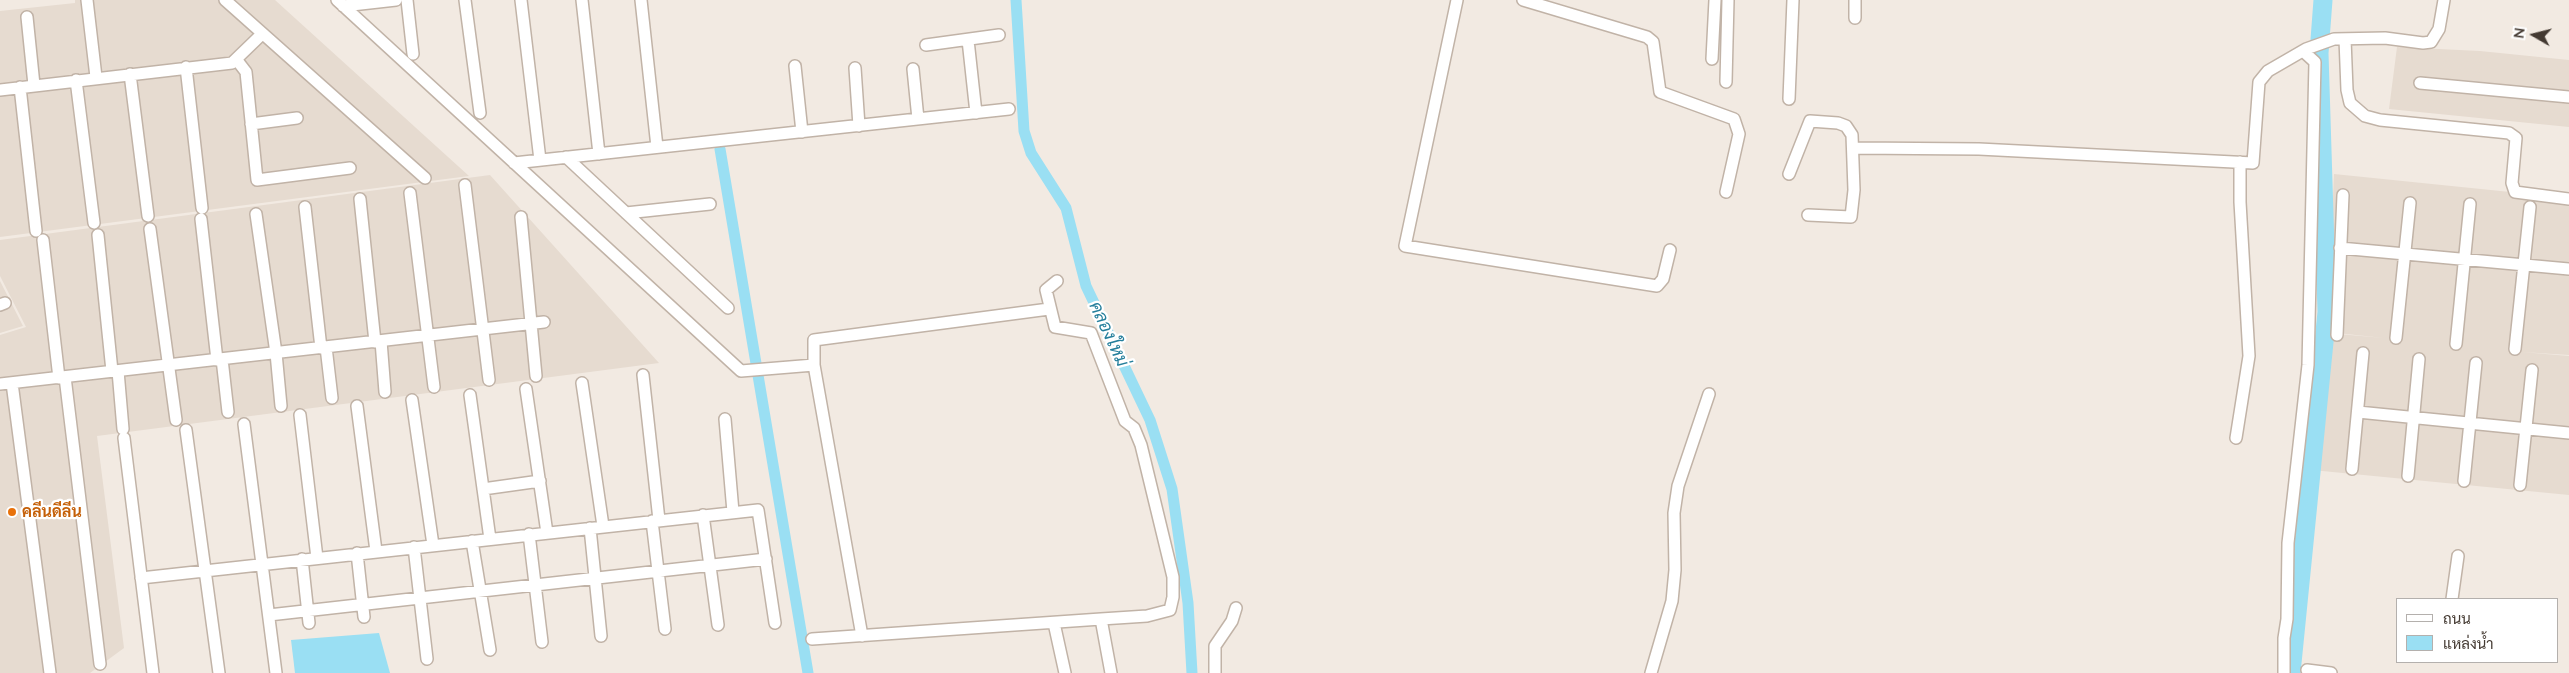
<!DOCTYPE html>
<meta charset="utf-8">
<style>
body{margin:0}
#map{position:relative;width:2569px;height:673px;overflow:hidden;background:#f2eae2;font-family:Lato,Sarabun,sans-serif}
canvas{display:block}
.legend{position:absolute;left:2396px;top:598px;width:162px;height:65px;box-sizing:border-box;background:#fff;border:1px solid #b4b0ad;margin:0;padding:6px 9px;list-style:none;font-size:15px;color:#443a32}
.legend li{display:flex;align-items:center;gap:10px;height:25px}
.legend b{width:25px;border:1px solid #b4b0ad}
.north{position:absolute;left:2509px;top:10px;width:50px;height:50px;-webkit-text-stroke:4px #fff;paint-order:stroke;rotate:278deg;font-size:14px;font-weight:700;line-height:20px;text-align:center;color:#443a32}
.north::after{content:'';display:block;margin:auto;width:18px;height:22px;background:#443a32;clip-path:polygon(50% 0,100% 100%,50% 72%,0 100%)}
</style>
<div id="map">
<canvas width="2569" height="673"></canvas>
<ul class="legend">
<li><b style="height:6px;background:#fff"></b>ถนน</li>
<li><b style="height:14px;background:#9adff3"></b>แหล่งน้ำ</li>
</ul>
<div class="north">N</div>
</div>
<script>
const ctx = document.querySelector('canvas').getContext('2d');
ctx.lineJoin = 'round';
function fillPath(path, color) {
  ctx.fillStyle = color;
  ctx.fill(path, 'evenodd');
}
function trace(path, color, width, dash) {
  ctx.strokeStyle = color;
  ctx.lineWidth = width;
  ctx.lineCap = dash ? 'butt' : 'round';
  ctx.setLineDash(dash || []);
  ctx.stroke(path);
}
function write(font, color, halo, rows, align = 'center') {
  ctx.font = font + ' Lato,Sarabun,sans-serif';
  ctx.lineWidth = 4.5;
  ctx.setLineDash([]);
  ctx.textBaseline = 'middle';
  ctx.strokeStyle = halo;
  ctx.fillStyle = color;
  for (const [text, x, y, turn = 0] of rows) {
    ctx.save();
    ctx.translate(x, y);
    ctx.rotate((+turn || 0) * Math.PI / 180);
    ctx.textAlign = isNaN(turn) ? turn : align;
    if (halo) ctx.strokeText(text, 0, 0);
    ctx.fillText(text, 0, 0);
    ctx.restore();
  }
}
fillPath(new Path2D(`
 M 75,0 L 275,0 L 469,176 L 0,237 L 0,11 L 75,3 Z
 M 2397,47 L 2480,51 L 2569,60 L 2569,127 L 2389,109 Z
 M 2334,174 L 2569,198 L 2569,355 L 2522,352 L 2569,356 L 2569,495 L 2312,470 L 2327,333 L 2384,338 L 2327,332 Z
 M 490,175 L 659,363 L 97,436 L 124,648 L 90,673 L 0,673 L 0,335 L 26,327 L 0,276 L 0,240 Z
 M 0,281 L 23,326 L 0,333 Z`), '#e6dbd0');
fillPath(new Path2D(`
 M 379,633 L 390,673 L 295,673 L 291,640 Z`), '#9adff3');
trace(new Path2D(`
 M 1016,0 L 1024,131 L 1031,153 L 1066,208 L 1086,286 L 1150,420 L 1172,489 L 1188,603 L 1192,673
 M 720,149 L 808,673`), '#9adff3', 11);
trace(new Path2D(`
 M 2291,673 L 2327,312 L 2319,53 L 2323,0`), '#9adff3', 19);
const street = new Path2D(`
 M 87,0 L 96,77
 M 225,0 L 425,178
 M 337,0 L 741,371 L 814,365
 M 407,0 L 413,54
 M 465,0 L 480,113
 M 521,0 L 540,160
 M 582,0 L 599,154
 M 641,0 L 657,147
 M 1457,0 L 1405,246 L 1657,286 L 1663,279 L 1670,250
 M 1523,0 L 1647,37 L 1653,42 L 1660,92 L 1734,119 L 1739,134 L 1726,192
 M 343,6 L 396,0
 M 27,17 L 34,85
 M 1855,18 L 1855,0
 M 2345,39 L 2347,90 L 2350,103 L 2365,116 L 2380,120 L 2509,133 L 2516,138 L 2512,183 L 2515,192 L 2569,199
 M 968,40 L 976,113
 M 926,45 L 999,35
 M 236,59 L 246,72 L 257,180 L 350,168
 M 1712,59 L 1715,0
 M 795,66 L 802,132
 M 186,67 L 202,208
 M 855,68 L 859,126
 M 913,69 L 918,119
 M 130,74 L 148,216
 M 76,80 L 94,223
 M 1726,82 L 1728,0
 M 2420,83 L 2569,97
 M 20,87 L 36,231
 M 0,90 L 232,63 L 262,34
 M 1789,99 L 1793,0
 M 251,124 L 297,118
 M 1854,148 L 1979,149 L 2253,163 L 2259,82 L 2268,71 L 2306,49 L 2334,39 L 2385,38 L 2423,43 L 2431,42 L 2439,29 L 2444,0
 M 566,157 L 728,308
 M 514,163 L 1009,109
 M 1789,174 L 1810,121 L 1838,123 L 1846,126 L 1852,135 L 1854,190 L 1851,217 L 1808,215
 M 465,185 L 489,380
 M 410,193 L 434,387
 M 360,199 L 375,342
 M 305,207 L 321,348
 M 626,213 L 710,204
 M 256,214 L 276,353 L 281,406
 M 521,217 L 536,376
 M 201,219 L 217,360
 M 150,229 L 176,420
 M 98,235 L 112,371
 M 43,240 L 59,378
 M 2340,248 L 2569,269
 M 1057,281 L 1046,290 L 1055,327 L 1091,333 L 1125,421 L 1134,428 L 1141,445 L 1173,577 L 1173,597 L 1170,610 L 1147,616 L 1101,619 L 1111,673
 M 0,305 L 5,303
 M 2337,335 L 2343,195
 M 2396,338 L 2410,203
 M 381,341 L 385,392
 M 2456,344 L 2470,204
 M 326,347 L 332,398
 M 2515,349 L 2530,207
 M 222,359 L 228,412
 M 118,371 L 123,429
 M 643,375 L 659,520
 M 65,377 L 100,664
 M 12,383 L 50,673
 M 582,383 L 603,526
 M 0,384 L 544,322
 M 526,389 L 547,533
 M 470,395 L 490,539
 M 412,400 L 433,545
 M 357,406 L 376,551
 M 2358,412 L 2569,433
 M 300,415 L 317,558
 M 725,419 L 733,512
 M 244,424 L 276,673
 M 186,430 L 219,673
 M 124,438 L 153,673
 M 2236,438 L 2249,356 L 2240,202 L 2240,162
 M 2352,469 L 2363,353
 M 2408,476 L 2419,359
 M 2464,481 L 2476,363
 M 2520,485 L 2532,370
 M 483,489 L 540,481
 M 703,515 L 718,625
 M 652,521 L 665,629
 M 590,528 L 601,636
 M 529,534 L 542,642
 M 472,541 L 490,650
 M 414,547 L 427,659
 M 357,553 L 364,617
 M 302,559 L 309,623
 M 141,578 L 758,510 L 775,623
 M 2452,599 L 2458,556
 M 269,615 L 766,559
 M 1054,623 L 1065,673
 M 862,636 L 814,365 L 814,340 L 1049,309
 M 812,639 L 1101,619
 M 2307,670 L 2331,673
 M 1215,673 L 1215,646 L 1232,621 L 1236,608
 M 1651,673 L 1672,601 L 1675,570 L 1674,513 L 1678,486 L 1709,394
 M 2284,673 L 2284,638 L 2287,619 L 2288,543 L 2308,365 L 2315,62 L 2303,51`);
trace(street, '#c1b3a7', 14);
trace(street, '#fff', 11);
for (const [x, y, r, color] of [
 [12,512,5,"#e8710a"]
]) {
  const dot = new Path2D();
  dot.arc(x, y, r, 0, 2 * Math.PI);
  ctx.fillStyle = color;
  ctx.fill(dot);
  trace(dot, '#fff', 2);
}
write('bold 16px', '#c56008', '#fff', [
 ["คลีนดีลีน",22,512]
], 'left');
write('italic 18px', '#257f9c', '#fff', [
 ["คลองใหม่",1109,334,65]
]);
</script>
